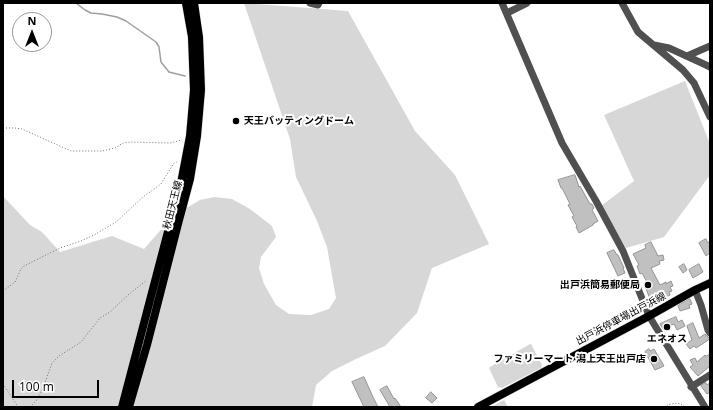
<!DOCTYPE html>
<meta charset="utf-8">
<style>
body{margin:0}
#map{position:relative;width:713px;height:410px;overflow:hidden;background:#fff;font-family:"Open Sans",sans-serif}
canvas{display:block}
.frame{position:absolute;inset:0;border:4px solid #000;pointer-events:none}
.north{position:absolute;left:12px;top:12px;width:40px;height:40px;box-sizing:border-box;background:#fff;border:1px solid #999;border-radius:50%;rotate:0deg;font-size:11px;font-weight:700;line-height:16px;text-align:center;color:#000}
.north::after{content:'';display:block;margin:auto;width:14px;height:18px;background:#000;clip-path:polygon(50% 0,100% 100%,50% 72%,0 100%)}
.scale{position:absolute;left:12px;top:380px;width:87px;height:18px;box-sizing:border-box;border:2px solid #000;border-top:0;padding-left:5px;font-size:12px;line-height:14px;white-space:nowrap;color:#000;-webkit-text-stroke:3px #fff;paint-order:stroke}
</style>
<div id="map">
<canvas width="713" height="410"></canvas>
<div class="frame"></div>
<div class="north">N</div>
<div class="scale">100 m</div>
</div>
<script>
const ctx = document.querySelector('canvas').getContext('2d');
ctx.lineJoin = 'round';
function fillPath(path, color) {
  ctx.fillStyle = color;
  ctx.fill(path, 'evenodd');
}
function trace(path, color, width, dash) {
  ctx.strokeStyle = color;
  ctx.lineWidth = width;
  ctx.lineCap = dash ? 'butt' : 'round';
  ctx.setLineDash(dash || []);
  ctx.stroke(path);
}
function write(font, color, halo, rows, align = 'center') {
  ctx.font = font + ' "Open Sans","Noto Sans JP",sans-serif';
  ctx.lineWidth = 4;
  ctx.setLineDash([]);
  ctx.textBaseline = 'middle';
  ctx.strokeStyle = halo;
  ctx.fillStyle = color;
  for (const [text, x, y, turn = 0] of rows) {
    ctx.save();
    ctx.translate(x, y);
    ctx.rotate((+turn || 0) * Math.PI / 180);
    ctx.textAlign = isNaN(turn) ? turn : align;
    if (halo) ctx.strokeText(text, 0, 0);
    ctx.fillText(text, 0, 0);
    ctx.restore();
  }
}
fillPath(new Path2D(`
 M 244,3 L 348,11 L 415,131 L 455,175 L 489,244 L 432,268 L 417,313 L 385,346 L 356,359 L 332,371 L 316,385 L 312,407 L 3,407 L 3,196 L 30,225 L 42,232 L 60,252 L 112,236 L 144,249 L 173,216 L 200,200 L 214,197 L 232,199 L 250,209 L 272,226 L 276,237 L 261,257 L 259,268 L 264,284 L 276,305 L 289,314 L 311,315 L 329,309 L 336,298 L 327,247 L 317,221 L 296,177 L 290,139 Z
 M 685,81 L 710,144 L 710,175 L 664,237 L 626,248 L 601,206 L 634,181 L 604,115 Z
 M 530,344 L 531,344 L 542,365 L 541,368 L 502,388 L 498,387 L 489,368 L 490,367 Z
 M 504,400 L 508,407 L 491,407 Z`), '#d7d7d7');
trace(new Path2D(`
 M 76,3 L 85,10 L 91,13 L 102,14 L 117,17 L 126,21 L 156,42 L 159,47 L 161,62 L 169,72 L 185,76`), '#9e9e9e', 1.5);
const building = new Path2D(`
 M 575,175 L 579,187 L 580,186 L 590,204 L 592,204 L 594,208 L 592,210 L 598,221 L 593,224 L 593,225 L 579,233 L 576,227 L 577,226 L 572,217 L 574,216 L 568,205 L 570,204 L 562,188 L 561,188 L 558,180 Z
 M 706,239 L 708,243 L 710,241 L 710,253 L 706,256 L 699,243 Z
 M 651,242 L 658,256 L 663,255 L 664,260 L 659,261 L 660,264 L 651,268 L 660,285 L 666,282 L 666,284 L 671,281 L 673,286 L 670,287 L 672,291 L 669,292 L 670,295 L 662,299 L 661,298 L 651,302 L 644,283 L 647,282 L 642,273 L 640,274 L 637,266 L 639,265 L 633,254 L 646,248 L 645,245 Z
 M 614,250 L 617,255 L 618,255 L 624,268 L 623,268 L 625,273 L 618,276 L 607,253 Z
 M 684,264 L 687,270 L 683,273 L 679,267 Z
 M 699,264 L 703,272 L 693,278 L 689,270 Z
 M 690,299 L 692,304 L 689,305 L 690,308 L 680,311 L 678,306 Z
 M 676,317 L 678,322 L 682,320 L 685,326 L 677,330 L 674,324 L 663,329 L 660,324 Z
 M 693,323 L 699,338 L 705,334 L 710,339 L 696,348 L 694,346 L 690,349 L 686,344 L 692,340 L 687,326 Z
 M 649,349 L 650,351 L 654,349 L 664,366 L 655,370 L 645,352 Z
 M 710,354 L 710,366 L 698,376 L 690,367 L 693,365 L 690,360 L 695,358 L 697,362 L 705,355 L 706,356 Z
 M 364,377 L 373,397 L 378,407 L 364,407 L 352,382 Z
 M 706,383 L 707,385 L 710,383 L 710,392 L 707,394 L 701,386 Z
 M 387,386 L 394,399 L 395,398 L 401,407 L 390,407 L 380,390 Z
 M 431,392 L 437,398 L 432,403 L 426,398 Z`);
fillPath(building, '#c0c0c0');
trace(building, '#949494', 1);
const major = new Path2D(`
 M 122,407 L 182,178 L 190,136 L 194,90 L 192,37 L 186,3
 M 129,407 L 147,345 L 178,224 L 190,179 L 197,136 L 201,90 L 199,37 L 194,3
 M 478,407 L 649,316 L 695,290 L 710,283`);
trace(major, '#dbdbdb', 9);
trace(new Path2D(`
 M 3,128 L 15,128 L 22,129 L 71,151 L 102,151 L 115,148 L 123,143 L 131,142 L 170,143 L 182,140
 M 3,291 L 15,282 L 21,269 L 24,266 L 60,248 L 81,241 L 94,235 L 116,222 L 143,197 L 161,184 L 174,163 L 177,162
 M 3,384 L 18,407
 M 30,407 L 36,401 L 42,391 L 52,363 L 59,356 L 81,342 L 100,318 L 110,312 L 128,295 L 147,280
 M 664,407 C 672,403 678,401 685,407`), '#727272', 1, [1, 2]);
trace(new Path2D(`
 M 310,3 L 318,5 L 319,3
 M 502,3 L 562,143 L 596,201 L 623,251 L 649,316 L 705,407
 M 622,3 L 638,32 L 683,70 L 694,83 L 710,117
 M 507,13 L 527,3
 M 654,45 L 669,48 L 706,65 L 710,67
 M 687,56 L 710,46
 M 695,290 L 701,305 L 708,330 L 710,333
 M 691,387 L 710,375`), '#505050', 7);
trace(major, '#000', 8);
for (const [x, y, r, color] of [
 [236,121,4,"#000"],
 [648,285,4,"#000"],
 [667,327,4,"#000"],
 [654,359,4,"#000"]
]) {
  const dot = new Path2D();
  dot.arc(x, y, r, 0, 2 * Math.PI);
  ctx.fillStyle = color;
  ctx.fill(dot);
  trace(dot, '#fff', 1.5);
}
write('bold 10px', '#000', '#fff', [
 ["天王バッティングドーム",244,121,"left"],
 ["出戸浜簡易郵便局",640,285],
 ["エネオス",667,339,"center"],
 ["ファミリーマート 潟上天王出戸店",646,359]
], 'right');
write('10px', '#000', '#fff', [
 ["秋田天王線",173,205,-76],
 ["出戸浜停車場出戸浜線",621,319,-28]
]);
</script>
